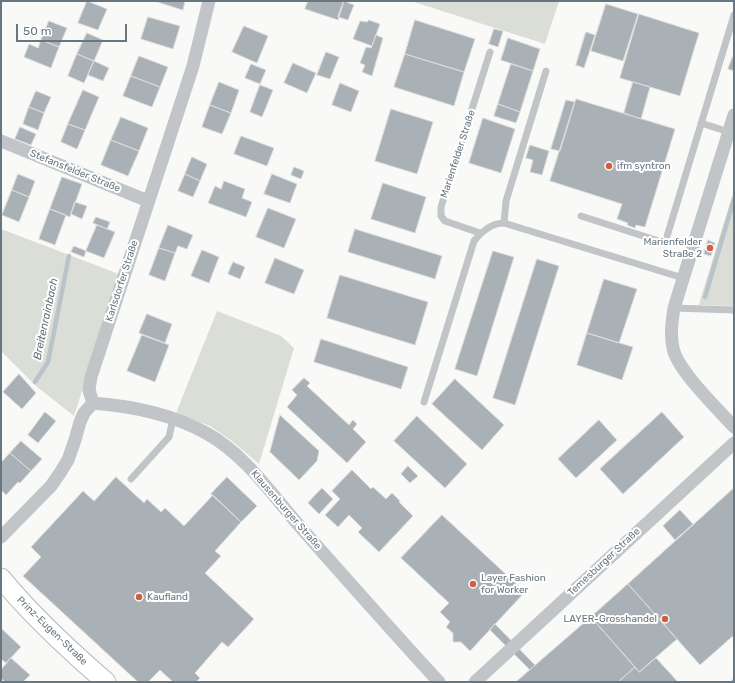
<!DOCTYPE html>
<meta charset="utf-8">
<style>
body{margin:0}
#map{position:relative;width:735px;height:683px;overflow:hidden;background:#f9f9f8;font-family:Rubik,sans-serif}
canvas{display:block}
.frame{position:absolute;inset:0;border:2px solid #67767f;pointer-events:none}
.scale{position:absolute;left:16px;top:24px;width:111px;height:18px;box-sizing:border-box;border:2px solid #67767f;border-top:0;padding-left:5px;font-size:12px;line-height:14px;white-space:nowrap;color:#67767f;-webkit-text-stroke:3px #fff;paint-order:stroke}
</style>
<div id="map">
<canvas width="735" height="683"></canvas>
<div class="frame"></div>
<div class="scale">50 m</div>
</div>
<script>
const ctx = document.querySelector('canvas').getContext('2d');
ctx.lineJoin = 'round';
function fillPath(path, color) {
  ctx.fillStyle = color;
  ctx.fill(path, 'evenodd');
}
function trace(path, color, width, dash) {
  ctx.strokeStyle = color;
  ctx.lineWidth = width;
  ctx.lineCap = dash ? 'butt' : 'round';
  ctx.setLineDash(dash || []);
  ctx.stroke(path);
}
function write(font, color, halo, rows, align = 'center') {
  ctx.font = font + ' Rubik,sans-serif';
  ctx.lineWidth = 4;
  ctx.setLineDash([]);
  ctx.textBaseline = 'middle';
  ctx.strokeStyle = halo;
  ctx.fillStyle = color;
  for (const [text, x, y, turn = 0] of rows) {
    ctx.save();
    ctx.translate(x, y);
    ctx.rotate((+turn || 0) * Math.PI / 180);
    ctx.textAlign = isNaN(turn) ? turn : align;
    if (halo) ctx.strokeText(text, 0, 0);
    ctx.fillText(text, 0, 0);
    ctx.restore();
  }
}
fillPath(new Path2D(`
 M 411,1 L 559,1 L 545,44 Z
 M 734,190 L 734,306 L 699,305 L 701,297 Z
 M 1,229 L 119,274 L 74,416 L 36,386 L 1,351 Z
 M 217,311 L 281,336 L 294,348 L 259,464 L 232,441 L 210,426 L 176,413 Z`), '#daded7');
trace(new Path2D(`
 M 705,297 L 734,199
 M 35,382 L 48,362 L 69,256
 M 733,682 L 734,681`), '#bac4c8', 4.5);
const building = new Path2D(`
 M 87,1 L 107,9 L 98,30 L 78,23 Z
 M 155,1 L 185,1 L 183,10 Z
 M 308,1 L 344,1 L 338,20 L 305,9 Z
 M 344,1 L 354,5 L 348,20 L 338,17 Z
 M 606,4 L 638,14 L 623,61 L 591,51 Z
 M 639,14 L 699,33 L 680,96 L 620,78 Z
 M 148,17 L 180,26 L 173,49 L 141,39 Z
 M 369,20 L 380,24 L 372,46 L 353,39 L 360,21 L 367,22 Z
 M 415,20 L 475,39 L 464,72 L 405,54 Z
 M 49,21 L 67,28 L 59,47 L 41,40 Z
 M 244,26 L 268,36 L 257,63 L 232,52 Z
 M 494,29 L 503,31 L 498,47 L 489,44 Z
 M 586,32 L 595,35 L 584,68 L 576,65 Z
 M 87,33 L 103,40 L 94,61 L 77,54 Z
 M 376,35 L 383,38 L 372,76 L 362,72 L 365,65 L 360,63 L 366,47 L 371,48 Z
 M 508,38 L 540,49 L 533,71 L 501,60 Z
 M 41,40 L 59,47 L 51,68 L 24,57 L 29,44 L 38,48 Z
 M 326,52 L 339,57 L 330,79 L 317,75 Z
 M 77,54 L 94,61 L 84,83 L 68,76 Z
 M 405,54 L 464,72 L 454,106 L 394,87 Z
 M 139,56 L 168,67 L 160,87 L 131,76 Z
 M 733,56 L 734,57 L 734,71 L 728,69 Z
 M 94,61 L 109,68 L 103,81 L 88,75 Z
 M 293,63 L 316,73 L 307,93 L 284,83 Z
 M 251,64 L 266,70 L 260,84 L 245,78 Z
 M 511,64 L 533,71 L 520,112 L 498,104 Z
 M 131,76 L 160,87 L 152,107 L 123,96 Z
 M 219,82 L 239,90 L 231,113 L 210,105 Z
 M 633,82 L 650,87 L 641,119 L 624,113 Z
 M 340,83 L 359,91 L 351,112 L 332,105 Z
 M 260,85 L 273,90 L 262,117 L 250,112 Z
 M 83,90 L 99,97 L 85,130 L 68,124 Z
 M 36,91 L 51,97 L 44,113 L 29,107 Z
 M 576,99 L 675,129 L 645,227 L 636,225 L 635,228 L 627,225 L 628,223 L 617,219 L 622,204 L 550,181 Z
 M 566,100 L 575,102 L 560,151 L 551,149 Z
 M 498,104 L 520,112 L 516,123 L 494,116 Z
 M 210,105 L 231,113 L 222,134 L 202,127 Z
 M 29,107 L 44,113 L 38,130 L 23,124 Z
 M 391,109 L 433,122 L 417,174 L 375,161 Z
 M 121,117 L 148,128 L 139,151 L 111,140 Z
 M 483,118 L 515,129 L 501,173 L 469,163 Z
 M 68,124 L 85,130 L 77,149 L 61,142 Z
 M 20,127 L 36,134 L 31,145 L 15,139 Z
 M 241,136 L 274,148 L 267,166 L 234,154 Z
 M 111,140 L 139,151 L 128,176 L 101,165 Z
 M 530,145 L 549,151 L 542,175 L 530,172 L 533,160 L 526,158 Z
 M 192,157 L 207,164 L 200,181 L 185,174 Z
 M 294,167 L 304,171 L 301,179 L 291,175 Z
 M 18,174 L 35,181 L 29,197 L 12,190 Z
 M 185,174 L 200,181 L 193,197 L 178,191 Z
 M 272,174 L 297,184 L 290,203 L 264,194 Z
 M 62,177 L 82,184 L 70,217 L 50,209 Z
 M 224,181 L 245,189 L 242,198 L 252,202 L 246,217 L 208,203 L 215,186 L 221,189 Z
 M 383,183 L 426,197 L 415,233 L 371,219 Z
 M 12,190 L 29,197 L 19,222 L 2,215 Z
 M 75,202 L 87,206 L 82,219 L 71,214 Z
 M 268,208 L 296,219 L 284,248 L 256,237 Z
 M 50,209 L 66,215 L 55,245 L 39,239 Z
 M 96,217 L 110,222 L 107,229 L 93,223 Z
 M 97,225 L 115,232 L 104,258 L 86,251 Z
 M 168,225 L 193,235 L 187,249 L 178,246 L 175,253 L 159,248 Z
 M 355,229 L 442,256 L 435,279 L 348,252 Z
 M 708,240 L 715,243 L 711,256 L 704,254 Z
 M 74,246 L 86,251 L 84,257 L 71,252 Z
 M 159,248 L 175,253 L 165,281 L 149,275 Z
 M 202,250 L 219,257 L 209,283 L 191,276 Z
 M 493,251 L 514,257 L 477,376 L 455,369 Z
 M 275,258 L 304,270 L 294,294 L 265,283 Z
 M 537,259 L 559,266 L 515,405 L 493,398 Z
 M 233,262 L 245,267 L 240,279 L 228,274 Z
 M 340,275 L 428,302 L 415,345 L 327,318 Z
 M 604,279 L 637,289 L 619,343 L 587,333 Z
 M 147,314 L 172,324 L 165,343 L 139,333 Z
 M 587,333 L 633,347 L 622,380 L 577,365 Z
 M 142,335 L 169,345 L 155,382 L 127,371 Z
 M 321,339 L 408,367 L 401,389 L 314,362 Z
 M 19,374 L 36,393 L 22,409 L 3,392 Z
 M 304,378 L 310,383 L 307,386 L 349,425 L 353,420 L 357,424 L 353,429 L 366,442 L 347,463 L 287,407 L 297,395 L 292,390 Z
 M 455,379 L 504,425 L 482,450 L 432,404 Z
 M 45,412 L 56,421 L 38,443 L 28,435 Z
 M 662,412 L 684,437 L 623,494 L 600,469 Z
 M 280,415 L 319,451 L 317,461 L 299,480 L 270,452 Z
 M 417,416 L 467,464 L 445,488 L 394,441 Z
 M 599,420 L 617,440 L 576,478 L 558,459 Z
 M 21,441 L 42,459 L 31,471 L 10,453 Z
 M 10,453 L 31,471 L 20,483 L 18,482 L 6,495 L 1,490 L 1,463 Z
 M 408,466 L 418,476 L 410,483 L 401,474 Z
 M 352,470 L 371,489 L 373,487 L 386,499 L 392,493 L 400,501 L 399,502 L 413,516 L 379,552 L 358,532 L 362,528 L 349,515 L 338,527 L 325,515 L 340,499 L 332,491 Z
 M 116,477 L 144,503 L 147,499 L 161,512 L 165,508 L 184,526 L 213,495 L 241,522 L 215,551 L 221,556 L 205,573 L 254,619 L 228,647 L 222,642 L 195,673 L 200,678 L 196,682 L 173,682 L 160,670 L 148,682 L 138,682 L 23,576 L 41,557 L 31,547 L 83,491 L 94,501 Z
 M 227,477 L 257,506 L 241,522 L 211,494 Z
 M 322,488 L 333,499 L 319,514 L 308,503 Z
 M 734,488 L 734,635 L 700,665 L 628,584 Z
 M 680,510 L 693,524 L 675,540 L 663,526 Z
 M 442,515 L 525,592 L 470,651 L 461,642 L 453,642 L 453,633 L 446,627 L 450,622 L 440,612 L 449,603 L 401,558 Z
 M 628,584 L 677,639 L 639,672 L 591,617 Z
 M 591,617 L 635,667 L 618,682 L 516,682 Z
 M 495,624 L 535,665 L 530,670 L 490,630 Z
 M 1,628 L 21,647 L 6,663 L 1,659 Z
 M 11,658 L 30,675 L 23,682 L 5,682 L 1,678 L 1,670 Z
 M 656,658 L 678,682 L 618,682 L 635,667 L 639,672 Z`);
fillPath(building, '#a9b0b6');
trace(building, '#dbdbda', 1);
const secondary = new Path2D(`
 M 1,578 C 32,616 69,650 106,682`);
trace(secondary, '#b4b9bd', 21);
trace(new Path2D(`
 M 701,123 L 729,132
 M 581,216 L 665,243 L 734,15
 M 504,223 L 506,201 L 546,71
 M 480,233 L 445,221 L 441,216 L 441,207 L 490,52
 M 674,308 L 734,310
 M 424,402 L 474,241 C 481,232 492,223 504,223 L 683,278
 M 131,479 L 169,437 L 173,419`), '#c1c5c8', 7);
trace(new Path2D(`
 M 734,115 L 674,308 C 672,322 670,334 673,348 C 677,370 718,409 734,427
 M 1,141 L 148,201
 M 93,403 C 131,406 172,414 206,433 C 246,455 272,495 302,529 C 347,580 392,631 439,682
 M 93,403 L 89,390 L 91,377 L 193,66 L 209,1
 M 1,537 L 51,486 L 60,473 L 68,460 L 75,440 L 80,422 L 84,413 L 93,403
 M 475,682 L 734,443`), '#c1c5c8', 13);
trace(secondary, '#fff', 19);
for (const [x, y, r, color] of [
 [609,166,4,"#d05e41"],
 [710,248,4,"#d05e41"],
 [473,584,4,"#d05e41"],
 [139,597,4,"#d05e41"],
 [665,619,4,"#d05e41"]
]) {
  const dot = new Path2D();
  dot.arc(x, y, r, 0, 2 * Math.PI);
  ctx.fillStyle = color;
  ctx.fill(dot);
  trace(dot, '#fff', 1.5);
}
write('10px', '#67767f', '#fff', [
 ["Marienfelder Straße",458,154,-72],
 ["Stefansfelder Straße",75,171,22],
 ["Karlsdorfer Straße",122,281,-72],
 ["Klausenburger Straße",286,510,49],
 ["Temesburger Straße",604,562,-43],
 ["Prinz-Eugen-Straße",52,631,44]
]);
write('10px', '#67767f', '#fff', [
 ["ifm syntron",617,166],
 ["Marienfelder",702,242,"right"],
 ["Straße 2",702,254,"right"],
 ["Layer Fashion",481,578],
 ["for Worker",481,590],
 ["Kaufland",147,597],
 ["LAYER-Grosshandel",657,619,"right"]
], 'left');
write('italic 11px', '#637378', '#fff', [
 ["Breitenrainbach",46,319,-78]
]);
</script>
